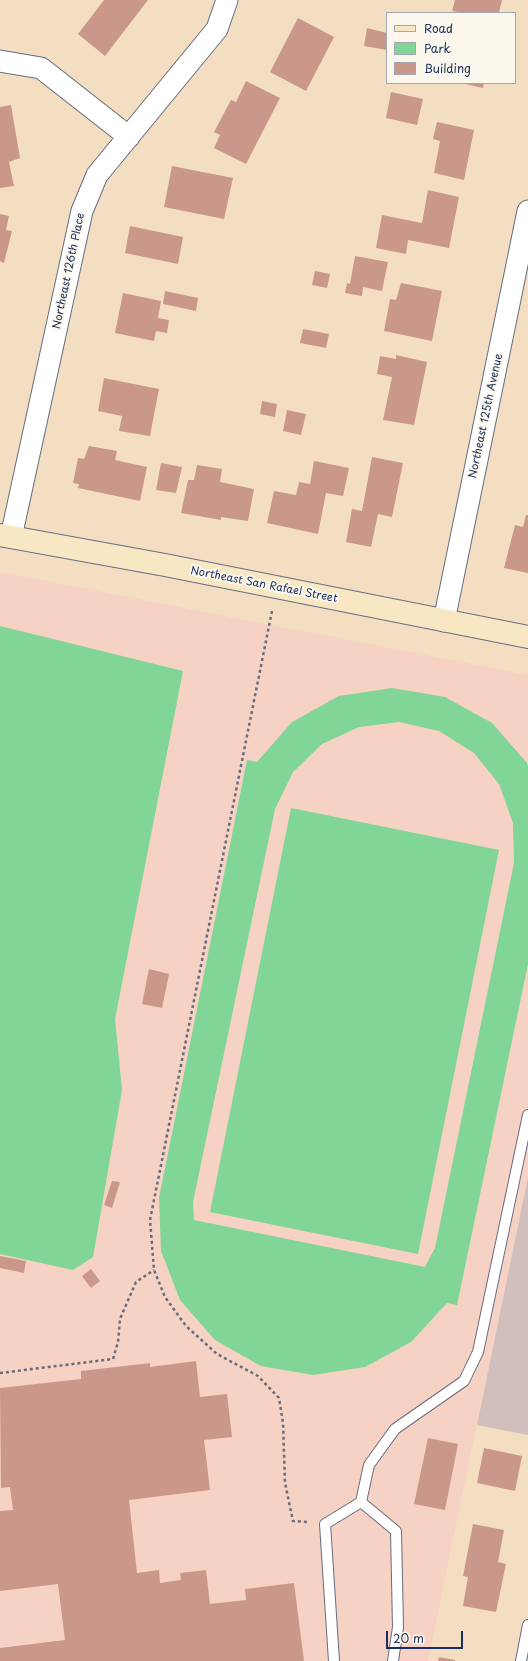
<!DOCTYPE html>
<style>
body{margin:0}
#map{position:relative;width:528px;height:1661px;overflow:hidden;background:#f4dec1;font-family:"Playpen Sans",sans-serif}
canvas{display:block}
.legend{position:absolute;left:386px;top:12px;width:130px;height:72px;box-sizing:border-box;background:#fbf7ec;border:1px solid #a1a7b3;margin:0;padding:5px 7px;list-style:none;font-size:12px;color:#1b2f5e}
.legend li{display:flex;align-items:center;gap:8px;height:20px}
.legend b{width:20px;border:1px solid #a1a7b3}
.scale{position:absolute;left:386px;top:1631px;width:77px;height:18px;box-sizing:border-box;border:2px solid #1b2f5e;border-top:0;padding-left:5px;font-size:12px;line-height:14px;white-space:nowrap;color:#1b2f5e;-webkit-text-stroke:3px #fbf7ec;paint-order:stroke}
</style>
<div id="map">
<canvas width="528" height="1661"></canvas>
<ul class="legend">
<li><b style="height:5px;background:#f8e7c3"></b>Road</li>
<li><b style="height:11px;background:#80d597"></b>Park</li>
<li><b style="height:11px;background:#ca988a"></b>Building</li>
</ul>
<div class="scale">20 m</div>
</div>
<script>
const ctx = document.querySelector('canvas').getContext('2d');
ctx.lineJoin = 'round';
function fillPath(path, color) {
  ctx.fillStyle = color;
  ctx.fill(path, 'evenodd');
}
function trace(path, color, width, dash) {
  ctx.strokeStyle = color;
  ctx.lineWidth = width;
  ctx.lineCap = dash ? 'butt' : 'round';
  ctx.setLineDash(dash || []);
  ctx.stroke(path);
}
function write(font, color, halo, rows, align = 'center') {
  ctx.font = font + ' "Playpen Sans",sans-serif';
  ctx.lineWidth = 4;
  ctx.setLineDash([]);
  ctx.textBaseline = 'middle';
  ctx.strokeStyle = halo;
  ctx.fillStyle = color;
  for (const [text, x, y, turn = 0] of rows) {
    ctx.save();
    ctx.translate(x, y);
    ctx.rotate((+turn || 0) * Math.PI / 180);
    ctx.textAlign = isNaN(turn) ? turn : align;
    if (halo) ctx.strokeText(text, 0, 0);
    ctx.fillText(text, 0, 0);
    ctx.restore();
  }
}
fillPath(new Path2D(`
 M 0,572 L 528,675 L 528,1177 L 428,1661 L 0,1661 Z`), '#f5d2c3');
fillPath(new Path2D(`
 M 528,1177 L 528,1435 L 477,1425 Z`), '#d1bfbd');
fillPath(new Path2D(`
 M 0,626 L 183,671 L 115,1019 L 122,1090 L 93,1257 L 73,1270 L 0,1254 Z
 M 392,688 L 445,697 L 492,723 L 527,763 L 528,767 L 528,964 L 457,1305 L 447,1303 L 411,1342 L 365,1367 L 313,1375 L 261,1366 L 215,1340 L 180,1300 L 161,1251 L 159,1198 L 247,760 L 257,762 L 292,722 L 339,696 ZM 399,722 L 439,731 L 474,753 L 499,784 L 513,823 L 514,863 L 435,1248 L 425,1267 L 194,1220 L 193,1202 L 275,809 L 293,772 L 322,744 L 359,727 Z
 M 291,808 L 499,850 L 418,1254 L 210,1212 Z`), '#80d597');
fillPath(new Path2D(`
 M 104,0 L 148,0 L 105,56 L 78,34 Z
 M 455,0 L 502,0 L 499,13 L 464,13 L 452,11 Z
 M 298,18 L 334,37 L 306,91 L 270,72 Z
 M 367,28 L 387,33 L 387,50 L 364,46 Z
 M 246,81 L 280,98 L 246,164 L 214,148 L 220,135 L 214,132 L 231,100 L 236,102 Z
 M 461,83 L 484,83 L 483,88 Z
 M 391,92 L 423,99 L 417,125 L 386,118 Z
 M 11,105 L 20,158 L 9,162 L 14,186 L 0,188 L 0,107 Z
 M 437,122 L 474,130 L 464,180 L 434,173 L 440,141 L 433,139 Z
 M 172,166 L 233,178 L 224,219 L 164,207 Z
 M 428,190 L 459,197 L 449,248 L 408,240 L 406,254 L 376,248 L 382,215 L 422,223 Z
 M 0,214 L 9,216 L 6,230 L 12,231 L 4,263 L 0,261 Z
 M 130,226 L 183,237 L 178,264 L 125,253 Z
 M 355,256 L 388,262 L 382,291 L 363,287 L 362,296 L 345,293 L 347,283 L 350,284 Z
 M 315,271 L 330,274 L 327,288 L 312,285 Z
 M 401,283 L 442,291 L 432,341 L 384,331 L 390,299 L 396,300 Z
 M 165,291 L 198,298 L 196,311 L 163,304 Z
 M 123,293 L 161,301 L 158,318 L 169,320 L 167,333 L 156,331 L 154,341 L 115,333 Z
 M 303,329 L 329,334 L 326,348 L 300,343 Z
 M 396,355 L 427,362 L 414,425 L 383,420 L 392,377 L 377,374 L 380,356 L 396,359 Z
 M 104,378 L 159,389 L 150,436 L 119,431 L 122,416 L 98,411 Z
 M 262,401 L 277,404 L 275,417 L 260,414 Z
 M 287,410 L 306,414 L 301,435 L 283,431 Z
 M 89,446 L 117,451 L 115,460 L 147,467 L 140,501 L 78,488 L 79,484 L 73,483 L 78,458 L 84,459 Z
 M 372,457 L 403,463 L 392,517 L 378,514 L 371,547 L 346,542 L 352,509 L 362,511 Z
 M 314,461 L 349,468 L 343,496 L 326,493 L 318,534 L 267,523 L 274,491 L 296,495 L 299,482 L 310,484 Z
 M 161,463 L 182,467 L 176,493 L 156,490 Z
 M 197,465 L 222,469 L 220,482 L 254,489 L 248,521 L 221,517 L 221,520 L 181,513 L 188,480 L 194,480 Z
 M 526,515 L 528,515 L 528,573 L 504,568 L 515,525 L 523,527 Z
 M 149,969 L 169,974 L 162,1008 L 142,1004 Z
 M 112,1181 L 120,1182 L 112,1208 L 104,1205 Z
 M 0,1256 L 26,1261 L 24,1273 L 0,1268 Z
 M 91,1269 L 100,1281 L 91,1288 L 82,1276 Z
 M 196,1361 L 200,1397 L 227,1394 L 232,1437 L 204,1440 L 210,1490 L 129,1500 L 137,1573 L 159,1570 L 160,1583 L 181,1580 L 180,1573 L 206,1570 L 210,1604 L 246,1600 L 245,1589 L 294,1583 L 304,1661 L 0,1661 L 0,1648 L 65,1640 L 58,1584 L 0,1591 L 0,1511 L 13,1510 L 10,1487 L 1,1488 L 0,1388 L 81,1379 L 81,1371 L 150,1363 L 150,1367 Z
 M 428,1438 L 458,1444 L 445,1510 L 414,1504 Z
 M 484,1448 L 522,1456 L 515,1491 L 477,1483 Z
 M 473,1524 L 504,1530 L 498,1562 L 506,1564 L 496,1612 L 463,1606 L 468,1577 L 463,1576 Z
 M 439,1657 L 455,1660 L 455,1661 L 438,1661 Z`), '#ca988a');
const lane = new Path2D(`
 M 361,1502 L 369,1465 L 395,1429 L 464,1381 L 478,1352 L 528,1115
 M 334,1661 L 325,1524 L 361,1502 L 396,1531 L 398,1627 L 393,1661
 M 521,1661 L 528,1625`);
const street = new Path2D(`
 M 0,61 L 41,68 L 129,137
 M 11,537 L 82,211 L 97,175 L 217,29 L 227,0
 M 444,621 L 528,211`);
const secondary = new Path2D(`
 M 0,535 L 165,565 L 528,637`);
trace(lane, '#676c81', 12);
trace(street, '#676c81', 23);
trace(secondary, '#676c81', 24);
trace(new Path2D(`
 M 272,611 L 150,1220 L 154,1270 L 165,1297 L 186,1326 L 217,1354 L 258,1376 L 279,1398 L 283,1423 L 285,1483 L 293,1521 L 307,1522
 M 0,1373 L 113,1359 L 118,1342 L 120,1319 L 136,1282 L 154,1270`), '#676c81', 2.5, [3, 3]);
trace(lane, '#fff', 10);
trace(street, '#fff', 21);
trace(secondary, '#f8e7c3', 22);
write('11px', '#1b2f5e', '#fbf7ec', [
 ["Northeast 126th Place",69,271,-78],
 ["Northeast 125th Avenue",486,416,-78],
 ["Northeast San Rafael Street",264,585,11]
]);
</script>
